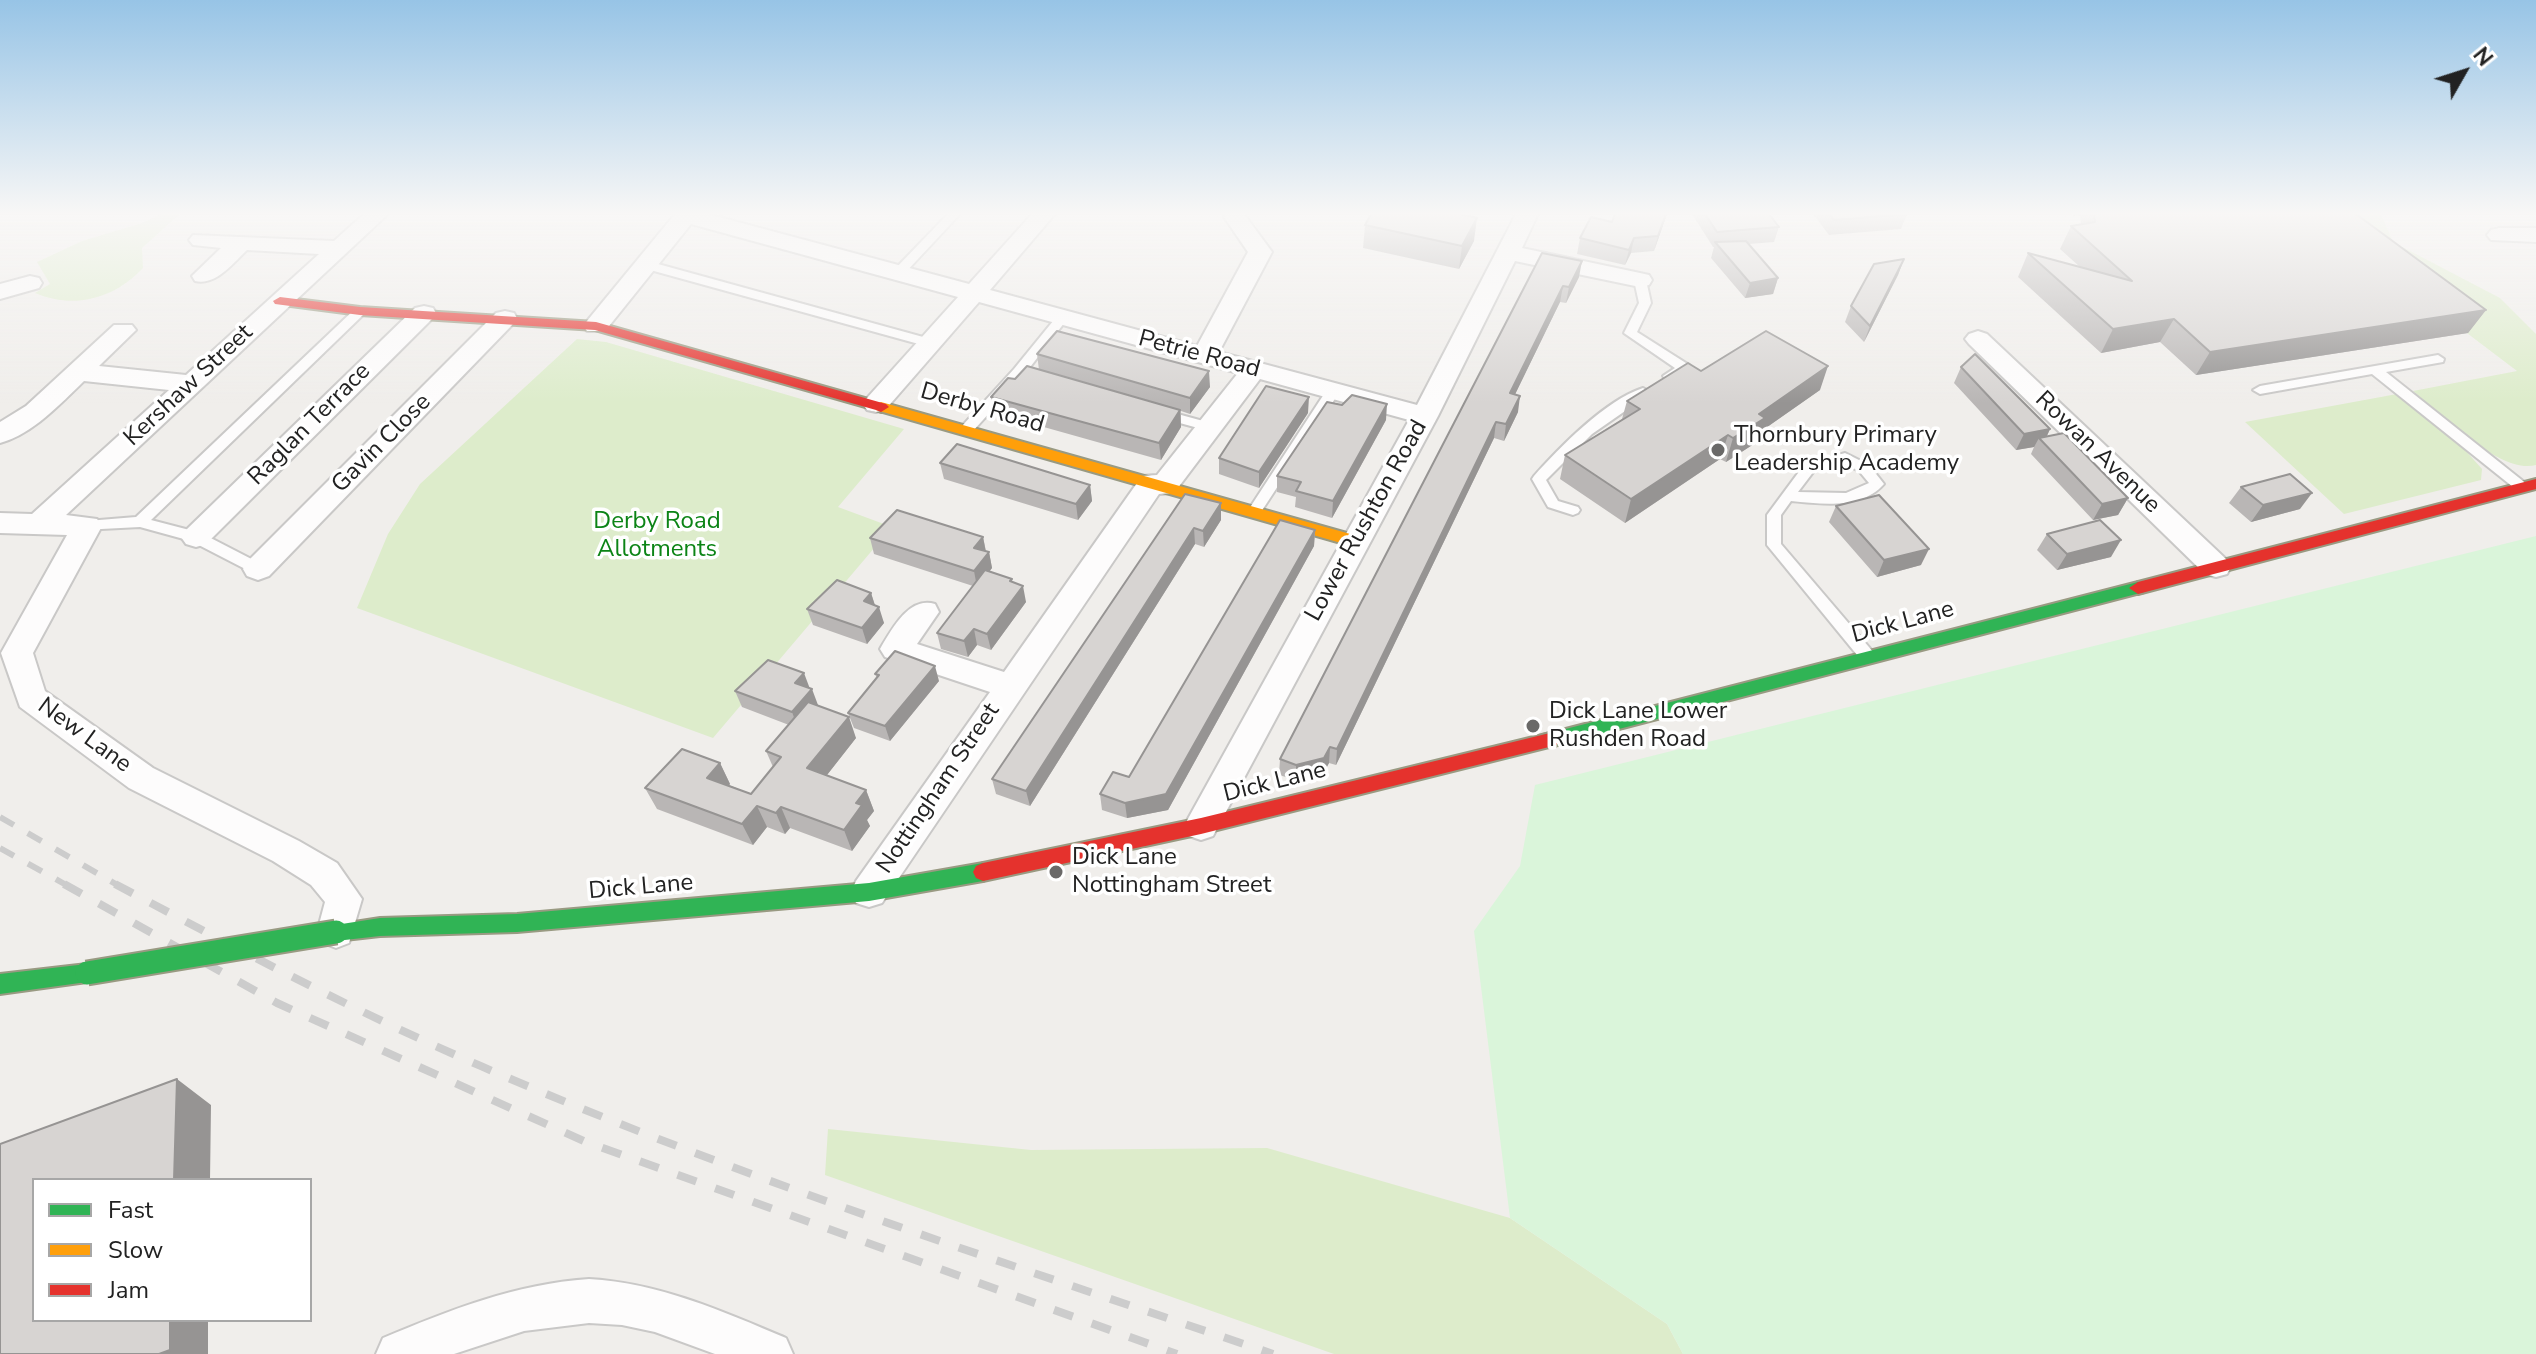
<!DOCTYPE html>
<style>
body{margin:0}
#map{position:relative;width:2536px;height:1354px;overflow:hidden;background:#f0eeeb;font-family:"Nunito Sans",sans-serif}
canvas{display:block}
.legend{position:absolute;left:32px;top:1178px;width:280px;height:144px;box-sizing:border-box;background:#fff;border:2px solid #a7a7a7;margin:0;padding:10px 14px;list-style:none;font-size:24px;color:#222}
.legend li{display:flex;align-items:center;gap:16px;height:40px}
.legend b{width:40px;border:2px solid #a7a7a7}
.north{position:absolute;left:2424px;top:32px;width:80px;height:80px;-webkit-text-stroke:6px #fff;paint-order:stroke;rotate:51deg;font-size:22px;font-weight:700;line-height:32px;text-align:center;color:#222}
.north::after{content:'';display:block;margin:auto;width:28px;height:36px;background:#222;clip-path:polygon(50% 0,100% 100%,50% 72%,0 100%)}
</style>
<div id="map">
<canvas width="2536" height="1354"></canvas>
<ul class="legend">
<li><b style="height:10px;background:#30b455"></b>Fast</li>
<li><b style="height:10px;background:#ff9f0a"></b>Slow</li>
<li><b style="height:10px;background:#e5322d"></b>Jam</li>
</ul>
<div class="north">N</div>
</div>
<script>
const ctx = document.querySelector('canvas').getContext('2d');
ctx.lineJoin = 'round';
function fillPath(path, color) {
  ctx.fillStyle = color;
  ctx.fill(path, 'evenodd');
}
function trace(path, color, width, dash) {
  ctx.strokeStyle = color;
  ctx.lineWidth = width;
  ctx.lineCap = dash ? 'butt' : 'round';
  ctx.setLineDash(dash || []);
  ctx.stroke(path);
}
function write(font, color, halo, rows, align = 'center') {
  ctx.font = font + ' "Nunito Sans",sans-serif';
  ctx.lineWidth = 7;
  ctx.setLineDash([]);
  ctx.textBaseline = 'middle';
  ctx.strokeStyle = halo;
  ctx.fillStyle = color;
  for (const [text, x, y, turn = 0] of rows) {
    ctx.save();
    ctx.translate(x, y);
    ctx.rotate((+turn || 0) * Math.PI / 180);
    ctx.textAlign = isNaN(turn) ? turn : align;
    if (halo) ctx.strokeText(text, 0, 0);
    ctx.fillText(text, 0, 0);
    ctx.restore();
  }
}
fillPath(new Path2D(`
 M 161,214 L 180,214 L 142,248 L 143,268 C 115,298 75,310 35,293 L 50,284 L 37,262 L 82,241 L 142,223 Z
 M 2310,214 L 2381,214 L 2393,242 L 2500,298 L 2536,334 L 2536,465 C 2501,475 2439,414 2413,391 L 2517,371 Z
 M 577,339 L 606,342 L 904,429 L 838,507 L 892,527 L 713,738 L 357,608 L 388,534 L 420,484 Z
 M 2397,394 L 2457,441 L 2482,469 L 2481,480 L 2344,514 L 2245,422 Z
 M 828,1129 L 1031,1150 L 1267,1148 L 1510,1218 L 1667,1324 L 1683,1354 L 1334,1354 L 825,1175 Z`), '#ddeccb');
fillPath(new Path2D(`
 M 2536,536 L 2536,1354 L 1683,1354 L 1667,1324 L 1510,1218 L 1474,931 L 1520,866 L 1535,785 Z`), '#daf5da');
const lane = new Path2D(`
 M 948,214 L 960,214 L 903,275 L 895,275 L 895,269 Z
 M 647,261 L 934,340 L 936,343 L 934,346 L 926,346 L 643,268 L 643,262 Z
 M 1640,276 L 1646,280 L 1651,303 L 1637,332 L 1689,365 L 1689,371 L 1675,379 L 1665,379 L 1663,376 L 1675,368 L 1624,333 L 1639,303 L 1634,280 Z
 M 360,307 L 366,311 L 364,314 L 151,520 L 201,533 L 263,565 L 265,569 L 263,573 L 253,573 L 191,541 L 140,527 L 82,530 L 80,526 L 87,521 L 136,517 L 356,308 Z
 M 1062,314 L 1068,318 L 1024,375 L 972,432 L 962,432 L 962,426 L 1014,369 L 1058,315 Z
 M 2438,355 L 2444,359 L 2443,362 L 2386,372 L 2528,485 L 2530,488 L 2528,491 L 2518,491 L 2372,374 L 2260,394 L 2253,390 L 2260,386 Z
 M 1333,387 L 1340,391 L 1259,515 L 1249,515 L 1247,512 L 1249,509 L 1328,388 Z
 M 1643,388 L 1650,392 L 1648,395 L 1592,434 L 1546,480 L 1558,501 L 1578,507 L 1580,510 L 1578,513 L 1573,515 L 1548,507 L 1532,479 L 1534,476 C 1560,447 1606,400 1643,388 Z
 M 1163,410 L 1214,424 L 1216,427 L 1209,431 L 1158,417 L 1156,414 Z
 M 1845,453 L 1869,465 L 1884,484 C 1861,510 1822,504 1791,501 L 1781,515 L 1781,544 L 1874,653 L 1876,657 L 1868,663 L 1862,661 L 1767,545 L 1767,515 L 1804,465 ZM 1843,463 L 1859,471 L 1869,483 L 1846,493 L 1798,492 L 1814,471 Z`);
const street = new Path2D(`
 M 364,214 L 388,214 L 66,515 L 97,519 L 102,526 L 33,653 L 45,691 L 153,768 L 299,841 L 337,863 L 362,899 L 349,943 L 336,948 L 323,943 L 317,932 L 325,902 L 311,885 L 273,861 L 129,788 L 20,707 L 1,653 L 67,535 L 0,533 L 0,513 L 32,514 L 169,390 L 84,381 C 60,404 33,434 0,443 L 0,422 L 26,406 L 114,325 L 132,325 L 136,330 L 99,366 L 186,375 L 319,254 L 247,250 C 233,263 216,286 195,281 L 192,276 L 221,248 L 193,245 L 189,240 L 193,235 L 334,241 Z
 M 675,214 L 708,214 L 969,284 L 1032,214 L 1055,214 L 990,290 L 1197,346 L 1248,252 L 1224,217 L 1226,214 L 1244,214 L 1272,252 L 1219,352 L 1417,405 L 1516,214 L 1538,214 L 1522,248 L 1640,273 L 1649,275 L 1652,280 L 1649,285 L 1640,287 L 1515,261 L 1438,416 L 1213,836 L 1201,840 L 1189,836 L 1184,826 L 1409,420 L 1260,379 L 1174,493 L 1159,494 L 882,903 L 869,907 L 856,903 L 851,892 L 856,881 L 990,692 L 885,657 L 880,649 C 892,629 909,596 935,604 L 939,612 L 917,644 L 1004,672 L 1142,476 L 1157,475 L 1238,373 L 979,302 L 885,410 L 876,412 L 867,410 L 863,404 L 867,398 L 958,297 L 691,224 L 605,331 L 587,331 L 583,326 L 587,321 Z
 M 2499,228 L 2536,228 L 2536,242 L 2491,240 L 2487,235 L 2491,230 Z
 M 30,276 L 39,278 L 42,283 L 39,288 L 0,299 L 0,284 Z
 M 424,306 L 433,308 L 436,313 L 433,318 L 206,544 L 196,547 L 186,544 L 181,537 L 186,530 L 415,308 Z
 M 505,311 L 514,313 L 517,318 L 514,323 L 269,576 L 258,580 L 247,576 L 243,569 L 247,562 L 496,313 Z
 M 1978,331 L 1987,334 L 2227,560 L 2231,567 L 2227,574 L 2216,577 L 2205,574 L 1969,344 L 1965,339 L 1969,334 Z
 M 589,1279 C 659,1283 722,1311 786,1338 L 793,1354 L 715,1354 L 655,1332 L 622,1325 L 589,1323 L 524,1331 L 454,1354 L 376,1354 L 383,1338 C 450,1310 515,1284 589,1279 Z`);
const fast = new Path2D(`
 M 2138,582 L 2144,584 L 2147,588 L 2144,592 L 1550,747 L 1543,745 L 1541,740 L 1543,735 L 1550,733 Z
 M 983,863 L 990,866 L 993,872 L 990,878 L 983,881 L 869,901 L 517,932 L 380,936 L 336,941 L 329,938 L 326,932 L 329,926 L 380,918 L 517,914 L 869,883 Z
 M 87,964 L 95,966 L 98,973 L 95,980 L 87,982 L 0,994 L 0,974 Z`);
const slow = new Path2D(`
 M 881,402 L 1361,537 L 1363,541 L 1355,547 L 876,410 L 876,404 Z`);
const jam = new Path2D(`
 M 280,297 L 360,307 L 596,322 L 886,404 L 889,407 L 881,412 L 876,410 L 595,330 L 360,315 L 275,304 L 273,301 Z
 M 2536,479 L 2536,489 L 2138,594 L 2129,588 L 2138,582 Z
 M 1550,733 L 1557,735 L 1559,740 L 1557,745 L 1201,834 L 983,881 L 976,878 L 973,872 L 976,866 L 983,863 L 1201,818 Z`);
trace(lane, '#c9c8c7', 4);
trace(street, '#c9c8c7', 4);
trace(fast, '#999a82', 4);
trace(slow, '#999a82', 4);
trace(jam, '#999a82', 4);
fillPath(lane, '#fdfcfc');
fillPath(street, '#fdfcfc');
fillPath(fast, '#30b455');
fillPath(slow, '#ff9f0a');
fillPath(jam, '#e5322d');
trace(new Path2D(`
 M 0,817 L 119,886
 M 0,848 L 68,886`), '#ccc', 6, [16, 16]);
trace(new Path2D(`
 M 64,884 L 277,1003 L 586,1142 L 1177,1354
 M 115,884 C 219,939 322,994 429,1043 C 702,1167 990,1257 1273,1354`), '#ccc', 8, [20, 20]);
const fastBridge = new Path2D(`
 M 87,973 L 336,932`);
trace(fastBridge, '#999a82', 27, []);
trace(fastBridge, '#30b455', 23);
fillPath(new Path2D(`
 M 1615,214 L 1667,214 L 1654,251 L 1631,253 L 1625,265 L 1577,254 L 1580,238 L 1612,222 Z
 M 1692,214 L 1769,214 L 1779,227 L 1774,242 L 1749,244 L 1778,278 L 1773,294 L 1745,298 L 1711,258 L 1714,247 L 1713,247 Z
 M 1813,214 L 1907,214 L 1901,229 L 1829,235 Z
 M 2072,214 L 2356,214 L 2486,310 L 2468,333 L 2196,375 L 2160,342 L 2101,353 L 2018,277 L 2028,253 L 2080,267 L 2060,249 L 2071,226 L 2081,224 L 2080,215 L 2074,216 Z
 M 1365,225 L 1474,241 L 1459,269 L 1363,248 Z
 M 1542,253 L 1579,277 L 1566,303 L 1560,302 L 1515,394 L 1518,412 L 1504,441 L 1494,438 L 1336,765 L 1329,763 L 1323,774 L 1296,780 L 1279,775 L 1280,759 Z
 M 1904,259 L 1898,275 L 1864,342 L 1845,322 L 1851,306 Z
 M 1037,354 L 1210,387 L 1190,414 L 1181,411 L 1181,427 L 1161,460 L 994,413 L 991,397 L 1015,379 L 1039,370 Z
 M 1961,367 L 2050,429 L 2047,436 L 2128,498 L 2118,515 L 2093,520 L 2031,454 L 2034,447 L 2016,450 L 1954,383 Z
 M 1701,371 L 1820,390 L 1760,432 L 1757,442 L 1726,462 L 1720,459 L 1625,523 L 1560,479 L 1565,455 L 1622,419 L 1627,401 Z
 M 1308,413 L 1259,488 L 1219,474 L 1219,458 Z
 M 1386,420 L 1332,518 L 1295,507 L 1296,497 L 1277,492 L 1277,476 Z
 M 940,463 L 1090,485 L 1092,501 L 1078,520 L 944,479 Z
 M 2241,487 L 2300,509 L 2251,522 L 2229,503 Z
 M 1185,494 L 1221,503 L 1221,520 L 1204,547 L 1195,544 L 1030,806 L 996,794 L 992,779 Z
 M 1836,506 L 1921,565 L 1877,577 L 1829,522 Z
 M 1315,530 L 1314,546 L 1168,810 L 1127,818 L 1102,810 L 1100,794 L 1129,777 Z
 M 2047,534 L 2111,557 L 2057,570 L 2037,550 Z
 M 983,537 L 986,551 L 989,552 L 992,568 L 989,572 L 1012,579 L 1012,582 L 1026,602 L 991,650 L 977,645 L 968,657 L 941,649 L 937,633 L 973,586 L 874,554 L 870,538 Z
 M 871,593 L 875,605 L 884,623 L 867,644 L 813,625 L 807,609 Z
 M 875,674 L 939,681 L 890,741 L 854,728 L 848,713 L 877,678 Z
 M 810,688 L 817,705 L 856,738 L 827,775 L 866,790 L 874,811 L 867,820 L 870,826 L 852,851 L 790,828 L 785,834 L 767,827 L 753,845 L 657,809 L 645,788 L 720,763 L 730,784 L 729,785 L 751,794 L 773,767 L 766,751 L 789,725 L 742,707 L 735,691 Z`), '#b9b6b5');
fillPath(new Path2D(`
 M 1666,214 L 1667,214 L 1654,251 L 1658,236 Z
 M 1477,218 L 1474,241 L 1459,269 L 1462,246 Z
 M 1634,238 L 1631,253 L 1625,265 L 1629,250 Z
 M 1904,259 L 1898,275 L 1864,342 L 1870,326 Z
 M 1582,261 L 1579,277 L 1566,303 L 1569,287 Z
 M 1778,278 L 1773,294 L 1745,298 L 1750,283 Z
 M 1563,286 L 1560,302 L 1508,409 L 1510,393 Z
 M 2486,310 L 2468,333 L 2196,375 L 2210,352 Z
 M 2174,319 L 2160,342 L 2101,353 L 2113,329 Z
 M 1828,366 L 1820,390 L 1760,432 L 1757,442 L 1726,462 L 1733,438 L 1759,414 Z
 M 1209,371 L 1210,387 L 1190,414 L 1190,398 Z
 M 1520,396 L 1518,412 L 1504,441 L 1506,424 Z
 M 1309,397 L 1308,413 L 1259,488 L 1259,472 Z
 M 1387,404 L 1386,420 L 1332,518 L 1333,501 Z
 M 1180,410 L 1181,427 L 1161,460 L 1159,443 Z
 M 1496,422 L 1494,438 L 1336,765 L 1337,749 Z
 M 2050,429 L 2044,442 L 2039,438 L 2034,447 L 2016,450 L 2024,434 Z
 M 1728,435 L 1720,459 L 1625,523 L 1631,499 Z
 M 1090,485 L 1092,501 L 1078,520 L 1076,504 Z
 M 2312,493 L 2300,509 L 2251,522 L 2263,505 Z
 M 2128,498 L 2118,515 L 2093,520 L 2102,504 Z
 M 1221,503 L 1221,520 L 1204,547 L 1203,531 Z
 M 1194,528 L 1195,544 L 1030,806 L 1026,791 Z
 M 1315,530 L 1314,546 L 1168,810 L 1127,818 L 1125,803 Z
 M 983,537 L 986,553 L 974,548 Z
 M 2121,540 L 2111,557 L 2057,570 L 2067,554 Z
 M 1929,549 L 1921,565 L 1877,577 L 1884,560 Z
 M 989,552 L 992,568 L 977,587 L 974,571 Z
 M 1023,586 L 1026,602 L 991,650 L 987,634 Z
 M 871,593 L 876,609 L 864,601 Z
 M 879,607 L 884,623 L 867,644 L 862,628 Z
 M 974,629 L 977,645 L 968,657 L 964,641 Z
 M 935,666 L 939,681 L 890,741 L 885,726 Z
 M 804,673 L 810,689 L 795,683 Z
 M 812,689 L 818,705 L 798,728 L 792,712 Z
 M 849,717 L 856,738 L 816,789 L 807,768 Z
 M 1330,747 L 1329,763 L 1323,774 L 1296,780 L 1296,765 Z
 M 720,763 L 730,784 L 718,799 L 707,778 Z
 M 866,790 L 874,811 L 867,820 L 870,826 L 852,851 L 844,830 L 856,803 Z
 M 757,806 L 767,827 L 753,845 L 742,824 Z
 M 781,807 L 790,828 L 785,834 L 776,813 Z
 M 177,1079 L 211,1105 L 210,1180 L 174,1180 Z
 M 170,1320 L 208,1320 L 208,1354 L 159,1354 Z`), '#969493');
const building = new Path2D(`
 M 1371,214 L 1460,214 L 1477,218 L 1462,246 L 1365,225 Z
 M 1615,214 L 1666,214 L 1658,236 L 1634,238 L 1629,250 L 1580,238 L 1591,217 L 1612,222 Z
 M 1705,214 L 1769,214 L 1779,227 L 1717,232 Z
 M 1829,214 L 1907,214 L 1834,220 Z
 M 2094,214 L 2356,214 L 2486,310 L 2210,352 L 2174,319 L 2113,329 L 2028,253 L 2132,281 L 2071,226 L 2095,222 Z
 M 1746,241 L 1778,278 L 1750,283 L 1715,242 Z
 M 1542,253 L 1582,261 L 1569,287 L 1563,286 L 1510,393 L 1520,396 L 1506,424 L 1496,422 L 1337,749 L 1330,747 L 1324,758 L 1296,765 L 1280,759 Z
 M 1904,259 L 1870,326 L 1851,306 L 1874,264 Z
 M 1057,331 L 1209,371 L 1190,398 L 1037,354 Z
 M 1766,331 L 1828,366 L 1759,414 L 1765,418 L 1733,438 L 1728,435 L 1631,499 L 1565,455 L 1640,409 L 1627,401 L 1688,363 L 1701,371 Z
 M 1975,354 L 2050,429 L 2024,434 L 1961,367 Z
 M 1027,366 L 1180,410 L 1159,443 L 991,397 L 1008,378 L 1015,379 Z
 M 1266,386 L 1309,397 L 1259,472 L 1219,458 Z
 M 1352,395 L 1387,404 L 1333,501 L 1296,491 L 1301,482 L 1277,476 L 1327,402 L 1342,405 Z
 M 2064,433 L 2128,498 L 2102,504 L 2039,438 Z
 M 957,444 L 1090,485 L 1076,504 L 940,463 Z
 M 2290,474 L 2312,493 L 2263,505 L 2241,487 Z
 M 1185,494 L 1221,503 L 1203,531 L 1194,528 L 1026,791 L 992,779 Z
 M 1879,495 L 1929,549 L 1884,560 L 1836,506 Z
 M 897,510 L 983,537 L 974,548 L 989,552 L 974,571 L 870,538 Z
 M 1280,520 L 1315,530 L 1166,794 L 1125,803 L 1100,794 L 1113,772 L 1129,777 Z
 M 2100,520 L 2121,540 L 2067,554 L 2047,534 Z
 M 985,570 L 1012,579 L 1010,581 L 1023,586 L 987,634 L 974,629 L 964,641 L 937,633 Z
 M 837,580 L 871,593 L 864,601 L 879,607 L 862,628 L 807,609 Z
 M 895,651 L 935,666 L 885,726 L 848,713 L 879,675 L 875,674 Z
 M 768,660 L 804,673 L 795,683 L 812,689 L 792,712 L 735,691 Z
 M 808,702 L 849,717 L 807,768 L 866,790 L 856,803 L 862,805 L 844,830 L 781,807 L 776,813 L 757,806 L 742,824 L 645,788 L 682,749 L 720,763 L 707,778 L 751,794 L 781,757 L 766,751 Z
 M 177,1079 L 174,1180 L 34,1180 L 34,1320 L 170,1320 L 170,1350 L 159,1354 L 0,1354 L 0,1144 Z`);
fillPath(building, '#d7d4d2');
trace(building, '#969493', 2);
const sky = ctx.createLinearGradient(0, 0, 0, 403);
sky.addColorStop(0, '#97c4e6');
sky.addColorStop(0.53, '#f8f7f6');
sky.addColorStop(1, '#f8f7f600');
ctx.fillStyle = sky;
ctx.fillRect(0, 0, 2536, 403);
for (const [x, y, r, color] of [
 [1718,450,8,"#6a6968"],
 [1533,726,8,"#6a6968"],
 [1056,872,8,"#6a6968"]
]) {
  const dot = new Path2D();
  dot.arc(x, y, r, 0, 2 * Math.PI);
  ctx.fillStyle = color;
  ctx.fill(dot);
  trace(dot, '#fff', 3);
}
write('24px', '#222', '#fff', [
 ["Petrie Road",1199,355,15],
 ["Kershaw Street",189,386,-43],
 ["Derby Road",982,409,16],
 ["Raglan Terrace",310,425,-45],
 ["Gavin Close",382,444,-45],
 ["Rowan Avenue",2097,453,44],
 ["Lower Rushton Road",1367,521,-61],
 ["Dick Lane",1903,623,-15],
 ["New Lane",84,736,36],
 ["Dick Lane",1275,783,-14],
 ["Nottingham Street",939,789,-56],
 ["Dick Lane",641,888,-5]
]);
write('24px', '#222', '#fff', [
 ["Thornbury Primary",1734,436],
 ["Leadership Academy",1734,464],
 ["Dick Lane Lower",1549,712],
 ["Rushden Road",1549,740],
 ["Dick Lane",1072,858],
 ["Nottingham Street",1072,886]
], 'left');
write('24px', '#0c8416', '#fff', [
 ["Derby Road",657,522],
 ["Allotments",657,550]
]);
</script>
